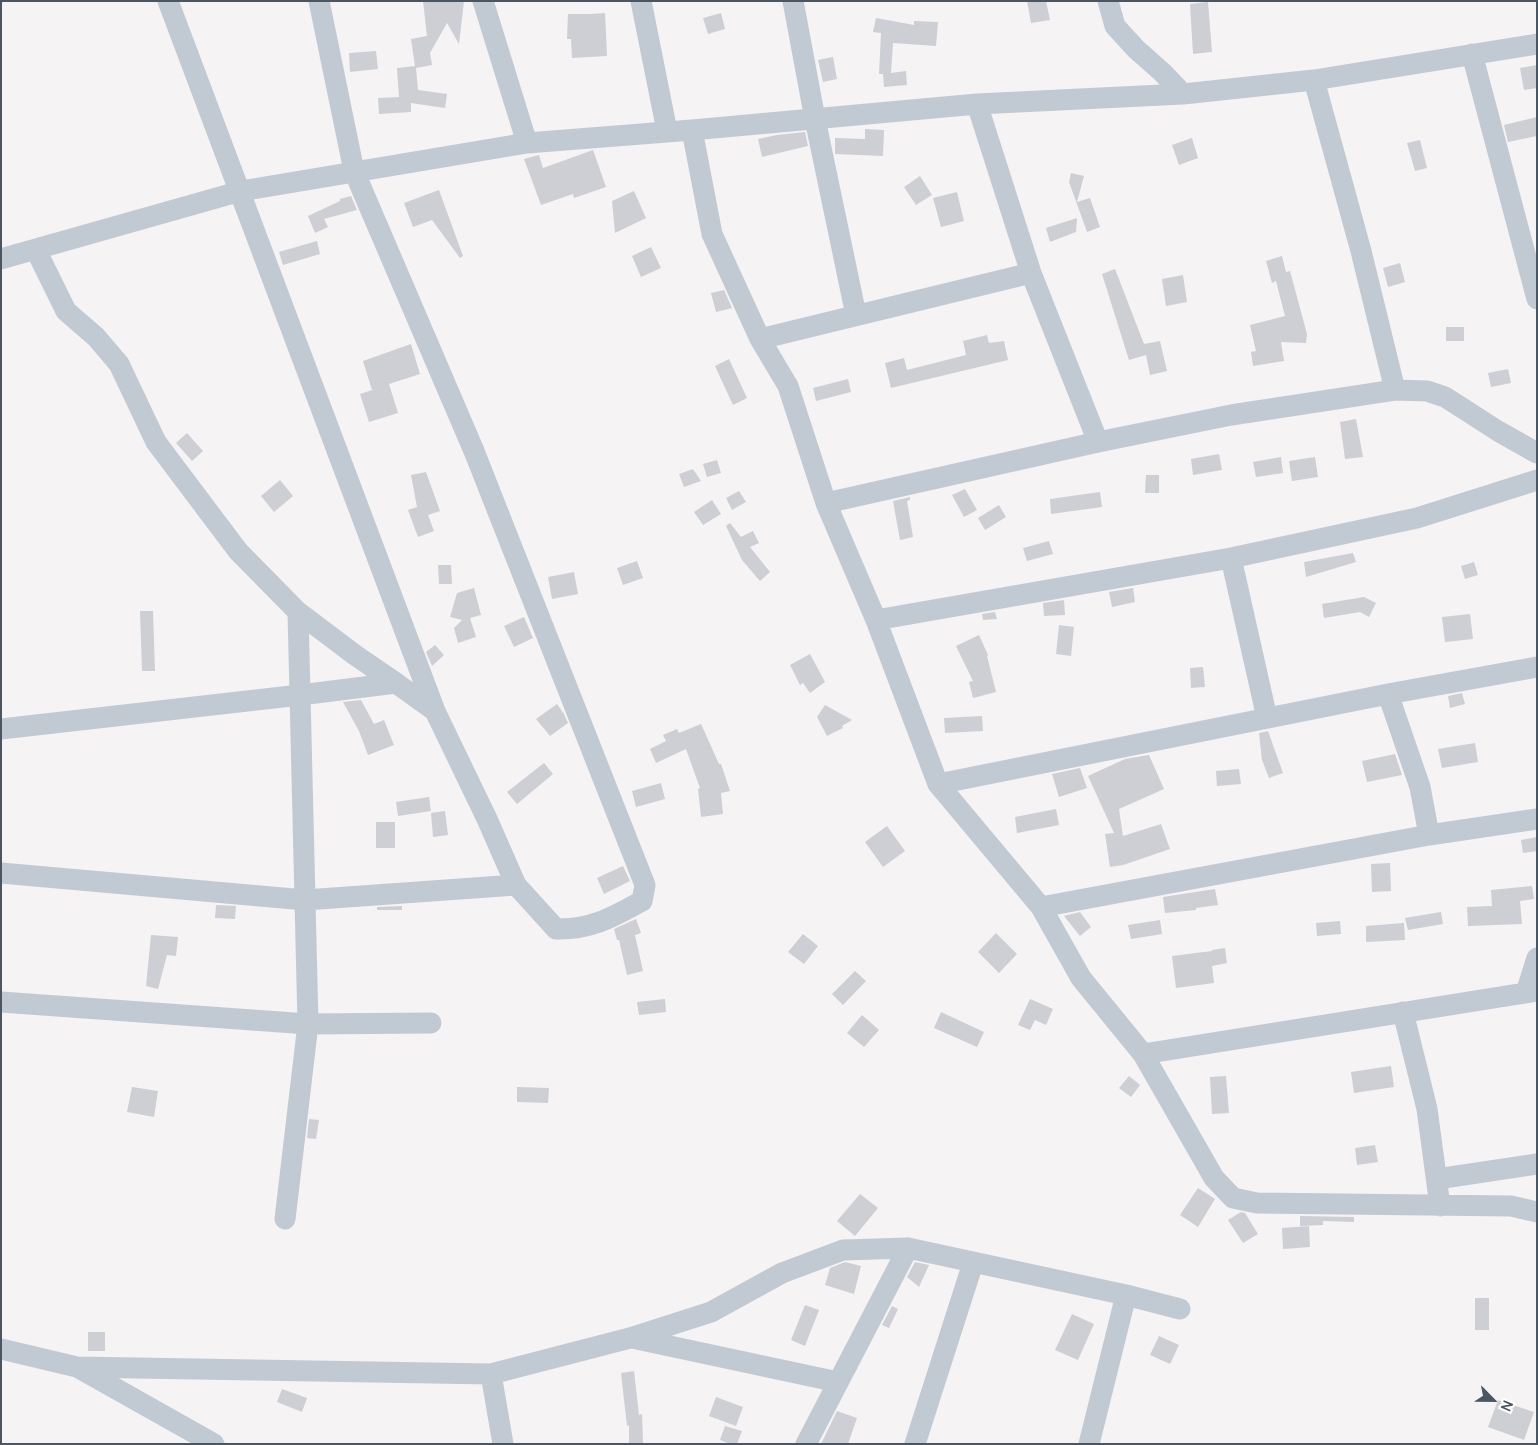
<!DOCTYPE html>
<style>
body{margin:0}
#map{position:relative;width:1538px;height:1445px;overflow:hidden;background:#f5f3f3;font-family:Manrope,sans-serif}
canvas{display:block}
.frame{position:absolute;inset:0;border:2px solid #4a5661;pointer-events:none}
.north{position:absolute;left:1468px;top:1375px;width:50px;height:50px;-webkit-text-stroke:4px #fff;paint-order:stroke;rotate:113deg;font-size:14px;font-weight:700;line-height:20px;text-align:center;color:#4a5661}
.north::after{content:'';display:block;margin:auto;width:18px;height:22px;background:#4a5661;clip-path:polygon(50% 0,100% 100%,50% 72%,0 100%)}
</style>
<div id="map">
<canvas width="1538" height="1445"></canvas>
<div class="frame"></div>
<div class="north">N</div>
</div>
<script>
const ctx = document.querySelector('canvas').getContext('2d');
ctx.lineJoin = 'round';
function fillPath(path, color) {
  ctx.fillStyle = color;
  ctx.fill(path, 'evenodd');
}
function trace(path, color, width, dash) {
  ctx.strokeStyle = color;
  ctx.lineWidth = width;
  ctx.lineCap = dash ? 'butt' : 'round';
  ctx.setLineDash(dash || []);
  ctx.stroke(path);
}
fillPath(new Path2D(`
 M 423,1 L 464,1 L 459,44 L 447,23 L 430,53 L 432,65 L 416,68 L 418,90 L 447,94 L 445,108 L 411,103 L 411,112 L 379,114 L 378,98 L 399,97 L 397,68 L 415,66 L 411,39 L 427,36 Z
 M 1027,1 L 1046,1 L 1050,20 L 1031,23 Z
 M 1208,2 L 1212,52 L 1193,54 L 1190,4 Z
 M 605,13 L 607,56 L 572,58 L 571,39 L 567,39 L 568,14 L 591,14 Z
 M 721,13 L 725,29 L 708,34 L 703,18 Z
 M 876,18 L 914,25 L 914,21 L 938,22 L 936,46 L 893,43 L 891,73 L 906,71 L 907,85 L 884,87 L 883,74 L 879,74 L 881,33 L 873,32 Z
 M 376,51 L 378,69 L 350,72 L 349,53 Z
 M 833,57 L 837,79 L 823,82 L 818,60 Z
 M 1537,65 L 1537,88 L 1524,90 L 1520,68 Z
 M 1537,117 L 1537,136 L 1508,142 L 1504,125 Z
 M 865,129 L 884,130 L 883,156 L 835,154 L 835,138 L 865,139 Z
 M 805,132 L 808,146 L 762,157 L 758,139 L 777,135 Z
 M 1192,138 L 1198,158 L 1179,165 L 1172,145 Z
 M 1420,140 L 1427,168 L 1415,171 L 1407,143 Z
 M 593,150 L 606,187 L 574,198 L 573,194 L 541,205 L 524,159 L 539,155 L 543,168 Z
 M 1071,173 L 1084,176 L 1077,202 L 1090,198 L 1100,227 L 1087,232 L 1069,182 Z
 M 920,176 L 932,195 L 916,205 L 904,187 Z
 M 439,190 L 463,256 L 460,258 L 432,220 L 413,227 L 404,203 Z
 M 634,191 L 646,218 L 615,233 L 612,201 Z
 M 957,192 L 964,221 L 941,227 L 933,198 Z
 M 351,196 L 357,210 L 324,219 L 328,227 L 315,233 L 308,216 L 340,201 L 340,199 Z
 M 1077,218 L 1076,232 L 1050,242 L 1046,228 Z
 M 317,241 L 320,254 L 283,265 L 279,252 Z
 M 651,247 L 661,268 L 641,277 L 632,256 Z
 M 1282,256 L 1286,272 L 1290,271 L 1307,334 L 1306,343 L 1281,342 L 1284,361 L 1253,366 L 1251,352 L 1256,351 L 1250,325 L 1285,316 L 1276,281 L 1272,283 L 1266,261 Z
 M 1400,263 L 1405,282 L 1388,287 L 1383,268 Z
 M 1115,269 L 1144,344 L 1160,341 L 1167,371 L 1150,375 L 1146,355 L 1129,360 L 1102,274 Z
 M 1183,275 L 1187,302 L 1166,306 L 1162,279 Z
 M 724,290 L 732,308 L 716,312 L 711,293 Z
 M 1446,327 L 1464,327 L 1464,341 L 1446,341 Z
 M 987,335 L 989,343 L 1004,341 L 1008,360 L 891,388 L 885,363 L 904,358 L 907,370 L 966,355 L 963,341 Z
 M 411,344 L 420,374 L 389,384 L 398,413 L 369,422 L 360,394 L 372,390 L 363,361 Z
 M 729,359 L 747,398 L 733,405 L 715,366 Z
 M 1508,369 L 1511,383 L 1491,387 L 1488,373 Z
 M 848,379 L 851,392 L 816,401 L 813,388 Z
 M 1356,419 L 1363,457 L 1345,459 L 1340,422 Z
 M 187,433 L 203,451 L 192,461 L 176,443 Z
 M 1219,454 L 1222,470 L 1193,475 L 1191,459 Z
 M 1281,457 L 1283,473 L 1256,477 L 1253,462 Z
 M 1315,457 L 1318,477 L 1292,481 L 1289,461 Z
 M 717,460 L 721,473 L 707,477 L 703,464 Z
 M 693,469 L 701,481 L 684,487 L 679,474 Z
 M 426,472 L 440,511 L 428,515 L 434,531 L 418,537 L 408,510 L 417,507 L 411,475 Z
 M 1146,475 L 1159,475 L 1159,493 L 1145,493 Z
 M 280,480 L 293,496 L 274,512 L 261,496 Z
 M 965,489 L 977,510 L 964,517 L 952,495 Z
 M 739,491 L 746,502 L 732,510 L 726,498 Z
 M 1100,492 L 1102,507 L 1051,514 L 1050,499 Z
 M 910,497 L 910,500 L 907,501 L 913,537 L 900,540 L 893,501 Z
 M 712,500 L 721,514 L 703,525 L 694,512 Z
 M 999,505 L 1006,517 L 985,530 L 978,518 Z
 M 730,523 L 741,537 L 753,531 L 759,543 L 750,547 L 770,572 L 760,581 L 742,560 L 726,526 Z
 M 1049,541 L 1053,554 L 1027,561 L 1023,548 Z
 M 1353,553 L 1356,562 L 1306,577 L 1304,562 Z
 M 637,561 L 643,578 L 623,585 L 617,568 Z
 M 1474,562 L 1478,575 L 1465,579 L 1461,566 Z
 M 438,565 L 451,565 L 452,584 L 439,584 Z
 M 574,572 L 578,594 L 552,599 L 548,577 Z
 M 474,588 L 481,615 L 470,618 L 476,637 L 458,643 L 454,628 L 462,620 L 450,617 L 457,593 Z
 M 1133,588 L 1135,602 L 1112,607 L 1109,592 Z
 M 1364,597 L 1376,603 L 1369,617 L 1360,612 L 1324,618 L 1322,604 Z
 M 1064,600 L 1065,615 L 1044,616 L 1043,603 Z
 M 140,611 L 153,611 L 155,671 L 142,671 Z
 M 995,612 L 997,619 L 983,620 L 982,614 Z
 M 1470,614 L 1473,639 L 1445,642 L 1442,617 Z
 M 524,617 L 533,638 L 514,647 L 504,626 Z
 M 1059,625 L 1074,627 L 1071,656 L 1056,654 Z
 M 979,635 L 988,655 L 987,656 L 996,692 L 973,698 L 969,682 L 973,681 L 956,646 Z
 M 435,645 L 444,655 L 432,666 L 426,652 Z
 M 810,654 L 825,682 L 810,693 L 803,683 L 800,685 L 790,665 Z
 M 1203,667 L 1205,687 L 1191,688 L 1190,668 Z
 M 1462,693 L 1465,704 L 1450,708 L 1448,696 Z
 M 361,700 L 374,724 L 384,720 L 394,745 L 368,755 L 359,731 L 343,702 Z
 M 557,704 L 564,714 L 568,723 L 550,736 L 536,719 Z
 M 825,705 L 852,720 L 842,726 L 843,728 L 827,736 L 817,717 Z
 M 982,716 L 983,731 L 945,733 L 944,718 Z
 M 701,724 L 719,764 L 721,764 L 730,791 L 721,793 L 723,814 L 701,817 L 698,789 L 700,788 L 686,749 L 656,763 L 650,749 L 666,741 L 663,735 L 677,729 L 679,733 Z
 M 1268,731 L 1283,773 L 1269,778 L 1262,760 L 1259,733 Z
 M 1475,743 L 1478,762 L 1442,768 L 1438,749 Z
 M 1395,754 L 1402,775 L 1367,782 L 1362,761 Z
 M 1149,755 L 1164,789 L 1119,809 L 1123,836 L 1161,824 L 1170,849 L 1123,865 L 1110,867 L 1105,834 L 1114,833 L 1088,776 L 1125,759 Z
 M 544,763 L 553,774 L 517,804 L 507,792 Z
 M 1080,768 L 1087,788 L 1059,797 L 1052,774 Z
 M 1239,769 L 1241,784 L 1217,786 L 1216,771 Z
 M 661,783 L 665,799 L 636,807 L 632,791 Z
 M 429,797 L 431,811 L 398,816 L 396,802 Z
 M 1056,809 L 1059,825 L 1017,833 L 1015,817 Z
 M 445,811 L 448,835 L 433,837 L 431,813 Z
 M 376,822 L 395,822 L 395,848 L 376,848 Z
 M 887,826 L 905,851 L 883,867 L 865,842 Z
 M 1537,837 L 1537,851 L 1523,853 L 1521,840 Z
 M 1390,863 L 1391,891 L 1372,892 L 1371,864 Z
 M 623,866 L 630,881 L 604,894 L 597,878 Z
 M 1532,886 L 1534,899 L 1520,901 L 1522,924 L 1468,926 L 1467,907 L 1492,906 L 1491,890 Z
 M 1215,889 L 1218,905 L 1196,908 L 1196,910 L 1165,913 L 1163,897 Z
 M 216,905 L 236,906 L 235,919 L 215,918 Z
 M 402,906 L 402,910 L 377,910 L 377,907 Z
 M 1080,912 L 1091,927 L 1080,936 L 1064,916 Z
 M 1441,912 L 1443,924 L 1408,930 L 1405,918 Z
 M 636,919 L 641,933 L 635,935 L 643,971 L 627,975 L 619,940 L 617,940 L 614,929 Z
 M 1160,920 L 1162,934 L 1131,939 L 1128,925 Z
 M 1340,921 L 1341,934 L 1317,936 L 1316,923 Z
 M 1404,923 L 1405,940 L 1366,942 L 1366,926 Z
 M 996,933 L 1017,954 L 999,973 L 978,952 Z
 M 803,934 L 818,946 L 804,964 L 788,952 Z
 M 151,935 L 178,937 L 176,956 L 167,955 L 158,989 L 146,986 Z
 M 1225,948 L 1227,963 L 1212,966 L 1214,983 L 1176,988 L 1172,956 L 1212,951 L 1212,950 Z
 M 855,971 L 866,981 L 843,1005 L 832,994 Z
 M 665,999 L 666,1012 L 639,1015 L 637,1002 Z
 M 1030,999 L 1053,1009 L 1046,1025 L 1035,1020 L 1030,1030 L 1018,1025 Z
 M 941,1012 L 984,1032 L 977,1047 L 934,1028 Z
 M 862,1015 L 879,1030 L 864,1047 L 847,1033 Z
 M 1391,1066 L 1394,1087 L 1354,1093 L 1351,1072 Z
 M 1129,1076 L 1140,1085 L 1131,1097 L 1119,1088 Z
 M 1226,1076 L 1229,1113 L 1212,1114 L 1210,1077 Z
 M 132,1087 L 158,1091 L 154,1117 L 127,1112 Z
 M 517,1087 L 549,1088 L 548,1103 L 517,1102 Z
 M 309,1119 L 319,1120 L 316,1139 L 307,1138 Z
 M 1375,1145 L 1378,1162 L 1357,1165 L 1355,1148 Z
 M 1198,1188 L 1215,1199 L 1198,1227 L 1180,1215 Z
 M 860,1194 L 878,1208 L 855,1236 L 837,1221 Z
 M 1241,1212 L 1245,1213 L 1258,1234 L 1243,1243 L 1228,1220 Z
 M 1300,1216 L 1354,1217 L 1354,1222 L 1323,1221 L 1323,1225 L 1300,1226 Z
 M 1309,1226 L 1310,1247 L 1283,1249 L 1282,1228 Z
 M 845,1262 L 861,1266 L 854,1294 L 825,1285 L 830,1268 Z
 M 915,1262 L 929,1265 L 919,1287 L 907,1277 Z
 M 1475,1298 L 1489,1298 L 1489,1330 L 1475,1330 Z
 M 805,1305 L 819,1310 L 805,1346 L 791,1340 Z
 M 892,1306 L 898,1309 L 889,1328 L 882,1325 Z
 M 1072,1314 L 1094,1324 L 1078,1360 L 1055,1350 Z
 M 88,1332 L 105,1332 L 105,1351 L 88,1351 Z
 M 1159,1336 L 1179,1345 L 1170,1364 L 1150,1355 Z
 M 634,1371 L 639,1415 L 642,1414 L 643,1444 L 629,1444 L 629,1425 L 627,1426 L 621,1373 Z
 M 282,1389 L 307,1398 L 302,1412 L 277,1402 Z
 M 716,1397 L 743,1407 L 736,1426 L 709,1416 Z
 M 1498,1400 L 1534,1412 L 1524,1440 L 1488,1427 Z
 M 837,1411 L 857,1418 L 848,1444 L 821,1444 Z
 M 725,1426 L 742,1431 L 737,1444 L 730,1444 L 720,1440 Z`), '#cdcfd5');
trace(new Path2D(`
 M 168,1 L 435,711 L 487,819 L 516,885 L 556,929 C 591,930 613,917 642,901 L 645,885 L 474,451 L 354,171 L 319,1
 M 483,1 L 527,143
 M 641,1 L 667,131
 M 793,1 L 815,119 L 856,315
 M 1108,1 L 1115,26 L 1136,49 L 1162,72 L 1183,94
 M 1472,54 L 1537,299
 M 1314,80 L 1361,251 L 1395,390
 M 977,104 L 1031,273 L 1098,442
 M 692,130 L 712,234 L 760,339 L 788,386 L 826,503 L 876,620 L 938,784 L 1041,907 L 1081,978 L 1143,1054 L 1214,1178 L 1233,1198 L 1257,1203 L 1511,1206 L 1537,1212
 M 36,250 L 66,311 L 96,337 L 119,364 L 156,442 L 238,551 L 298,612 L 355,655 L 396,683 L 435,711
 M 1,259 L 241,191 L 527,143 L 692,130 L 977,104 L 1183,94 L 1314,80 L 1537,44
 M 760,339 L 1031,273
 M 826,503 L 1098,442 L 1231,415 L 1395,390 L 1427,391 L 1445,397 L 1498,431 L 1537,453
 M 1231,558 L 1267,718
 M 876,620 L 1231,558 L 1417,518 L 1537,480
 M 1388,694 L 1420,787 L 1429,835
 M 1,729 L 300,695 L 396,683
 M 938,784 L 1388,694 L 1537,667
 M 1,873 L 305,900 L 516,885
 M 1041,907 L 1429,835 L 1537,819
 M 1526,993 L 1537,958
 M 1,1002 L 308,1024 L 431,1023
 M 1403,1012 L 1427,1109 L 1440,1206
 M 1143,1054 L 1537,991
 M 1437,1179 L 1537,1164
 M 285,1219 L 308,1024 L 298,612
 M 632,1338 L 838,1382
 M 1,1349 L 77,1367 L 491,1374 L 630,1338 L 711,1312 L 782,1273 L 843,1250 L 908,1248 L 1126,1295 L 1180,1309
 M 79,1368 L 214,1444
 M 491,1374 L 503,1444
 M 806,1444 L 908,1248
 M 915,1444 L 973,1263
 M 1089,1444 L 1126,1295`), '#c1cad2', 21);
</script>
